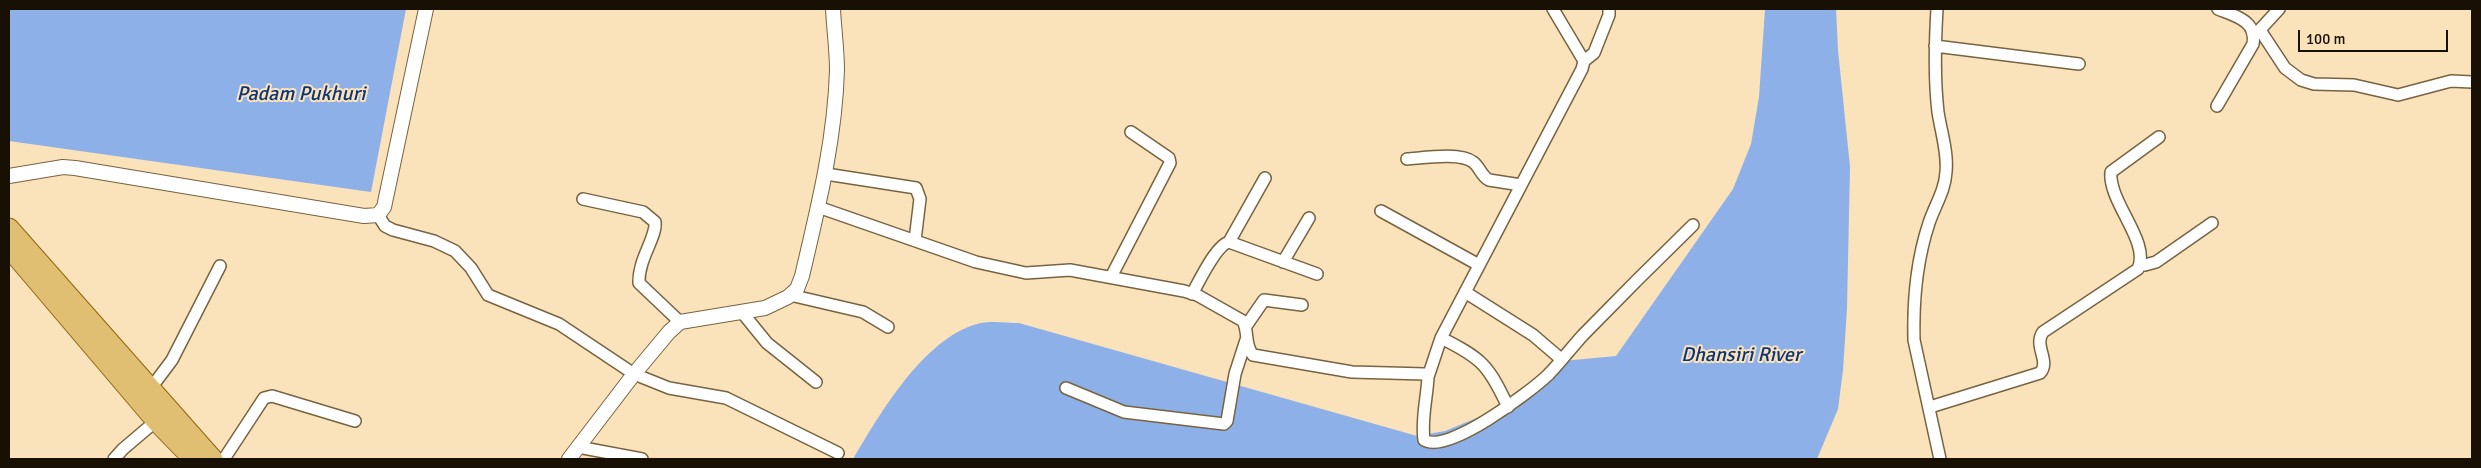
<!DOCTYPE html>
<style>
body{margin:0}
#map{position:relative;width:2481px;height:468px;overflow:hidden;background:#fae2bb;font-family:Signika,sans-serif}
canvas{display:block}
.frame{position:absolute;inset:0;border:10px solid #181003;pointer-events:none}
.scale{position:absolute;left:2298px;top:30px;width:150px;height:22px;box-sizing:border-box;border:2px solid #181003;border-top:0;padding-left:6px;font-size:15px;line-height:18px;white-space:nowrap;color:#181003;-webkit-text-stroke:4px #fae2bb;paint-order:stroke}
</style>
<div id="map">
<canvas width="2481" height="468"></canvas>
<div class="frame"></div>
<div class="scale">100 m</div>
</div>
<script>
const ctx = document.querySelector('canvas').getContext('2d');
ctx.lineJoin = 'round';
function fillPath(path, color) {
  ctx.fillStyle = color;
  ctx.fill(path, 'evenodd');
}
function trace(path, color, width, dash) {
  ctx.strokeStyle = color;
  ctx.lineWidth = width;
  ctx.lineCap = dash ? 'butt' : 'round';
  ctx.setLineDash(dash || []);
  ctx.stroke(path);
}
function write(font, color, halo, rows, align = 'center') {
  ctx.font = font + ' Signika,sans-serif';
  ctx.lineWidth = 4;
  ctx.setLineDash([]);
  ctx.textBaseline = 'middle';
  ctx.strokeStyle = halo;
  ctx.fillStyle = color;
  for (const [text, x, y, turn = 0] of rows) {
    ctx.save();
    ctx.translate(x, y);
    ctx.rotate((+turn || 0) * Math.PI / 180);
    ctx.textAlign = isNaN(turn) ? turn : align;
    if (halo) ctx.strokeText(text, 0, 0);
    ctx.fillText(text, 0, 0);
    ctx.restore();
  }
}
fillPath(new Path2D(`
 M 9,9 L 406,9 L 371,192 L 9,141 Z
 M 1765,9 L 1836,9 L 1838,50 L 1850,167 L 1847,308 L 1843,370 L 1838,409 L 1817,459 L 853,459 C 880,414 923,339 977,324 C 990,320 1006,323 1019,323 L 1417,436 L 1445,431 L 1489,413 L 1563,361 L 1616,356 L 1733,189 L 1751,144 L 1759,97 Z`), '#8db0e9');
const minor = new Path2D(`
 M 1937,9 C 1935,42 1934,78 1938,112 C 1941,132 1948,152 1946,172 C 1945,191 1935,205 1929,223 C 1917,259 1913,302 1914,340 L 1940,459
 M 2260,30 L 2285,68 L 2301,80 L 2314,84 L 2354,85 L 2398,95 L 2451,81 L 2472,82
 M 2255,35 L 2279,9
 M 1935,46 L 2079,64
 M 1584,61 L 1594,53 L 1609,15 L 1609,9
 M 2217,106 L 2253,44 C 2257,21 2236,16 2218,9
 M 1407,159 C 1423,158 1460,152 1473,162 C 1480,167 1481,176 1489,180 L 1521,185
 M 826,174 L 916,188 L 920,199 L 915,240
 M 583,199 L 643,212 L 655,222 C 657,237 638,259 639,283 L 680,322
 M 818,207 L 976,262 L 1026,273 L 1070,270 L 1184,291 L 1197,295 L 1243,321 C 1249,332 1244,345 1253,355 L 1352,372 L 1425,374 L 1428,377 C 1427,398 1421,419 1424,440 C 1447,455 1530,392 1548,375 C 1560,363 1571,348 1583,335 C 1619,298 1656,261 1693,225
 M 1381,211 L 1479,265
 M 378,215 L 385,226 L 393,230 L 434,241 L 455,251 L 471,268 L 488,295 L 559,324 L 634,374 L 669,388 L 726,398 L 838,453
 M 1229,242 L 1265,178
 M 1283,262 L 1309,218
 M 2141,263 L 2145,265 L 2156,262 L 2212,223
 M 1111,277 L 1170,163 L 1169,158 L 1131,132
 M 1465,292 L 1533,335 L 1561,359
 M 1192,294 C 1199,282 1216,245 1229,242 L 1317,274
 M 790,295 L 863,312 L 888,327
 M 741,311 L 767,343 L 816,382
 M 1246,326 L 1264,300 L 1302,305
 M 1441,338 C 1482,358 1489,366 1508,407
 M 1428,377 L 1441,338 L 1582,69 L 1584,61 L 1581,56 L 1553,9
 M 151,388 L 172,360 L 220,266
 M 1066,388 L 1124,412 L 1224,424 L 1227,421 L 1235,374 L 1246,340
 M 1930,407 L 2040,373 C 2051,361 2033,346 2043,332 L 2138,269 C 2151,242 2108,202 2111,172 L 2159,137
 M 578,447 L 642,459
 M 114,459 L 123,449 L 156,421
 M 224,459 L 264,398 L 272,396 L 355,421`);
const tertiary = new Path2D(`
 M 9,176 L 63,167 L 75,168 L 364,216 L 378,215 L 384,207 L 426,9
 M 569,459 L 634,374 L 669,332 L 680,322 L 765,308 L 788,297 L 797,289 L 802,276 C 818,208 835,140 837,70 C 837,50 834,29 833,9`);
const primary = new Path2D(`
 M 9,228 L 213,459
 M 9,248 L 156,421 L 193,459`);
trace(minor, '#786340', 14);
trace(tertiary, '#786340', 16);
trace(primary, '#8d660e', 21);
trace(minor, '#fff', 11);
trace(tertiary, '#fff', 14);
trace(primary, '#e0bf72', 19);
write('italic 20px', '#0d3476', '#fae2bb', [
 ["Padam Pukhuri",301,95],
 ["Dhansiri River",1741,356]
]);
</script>
